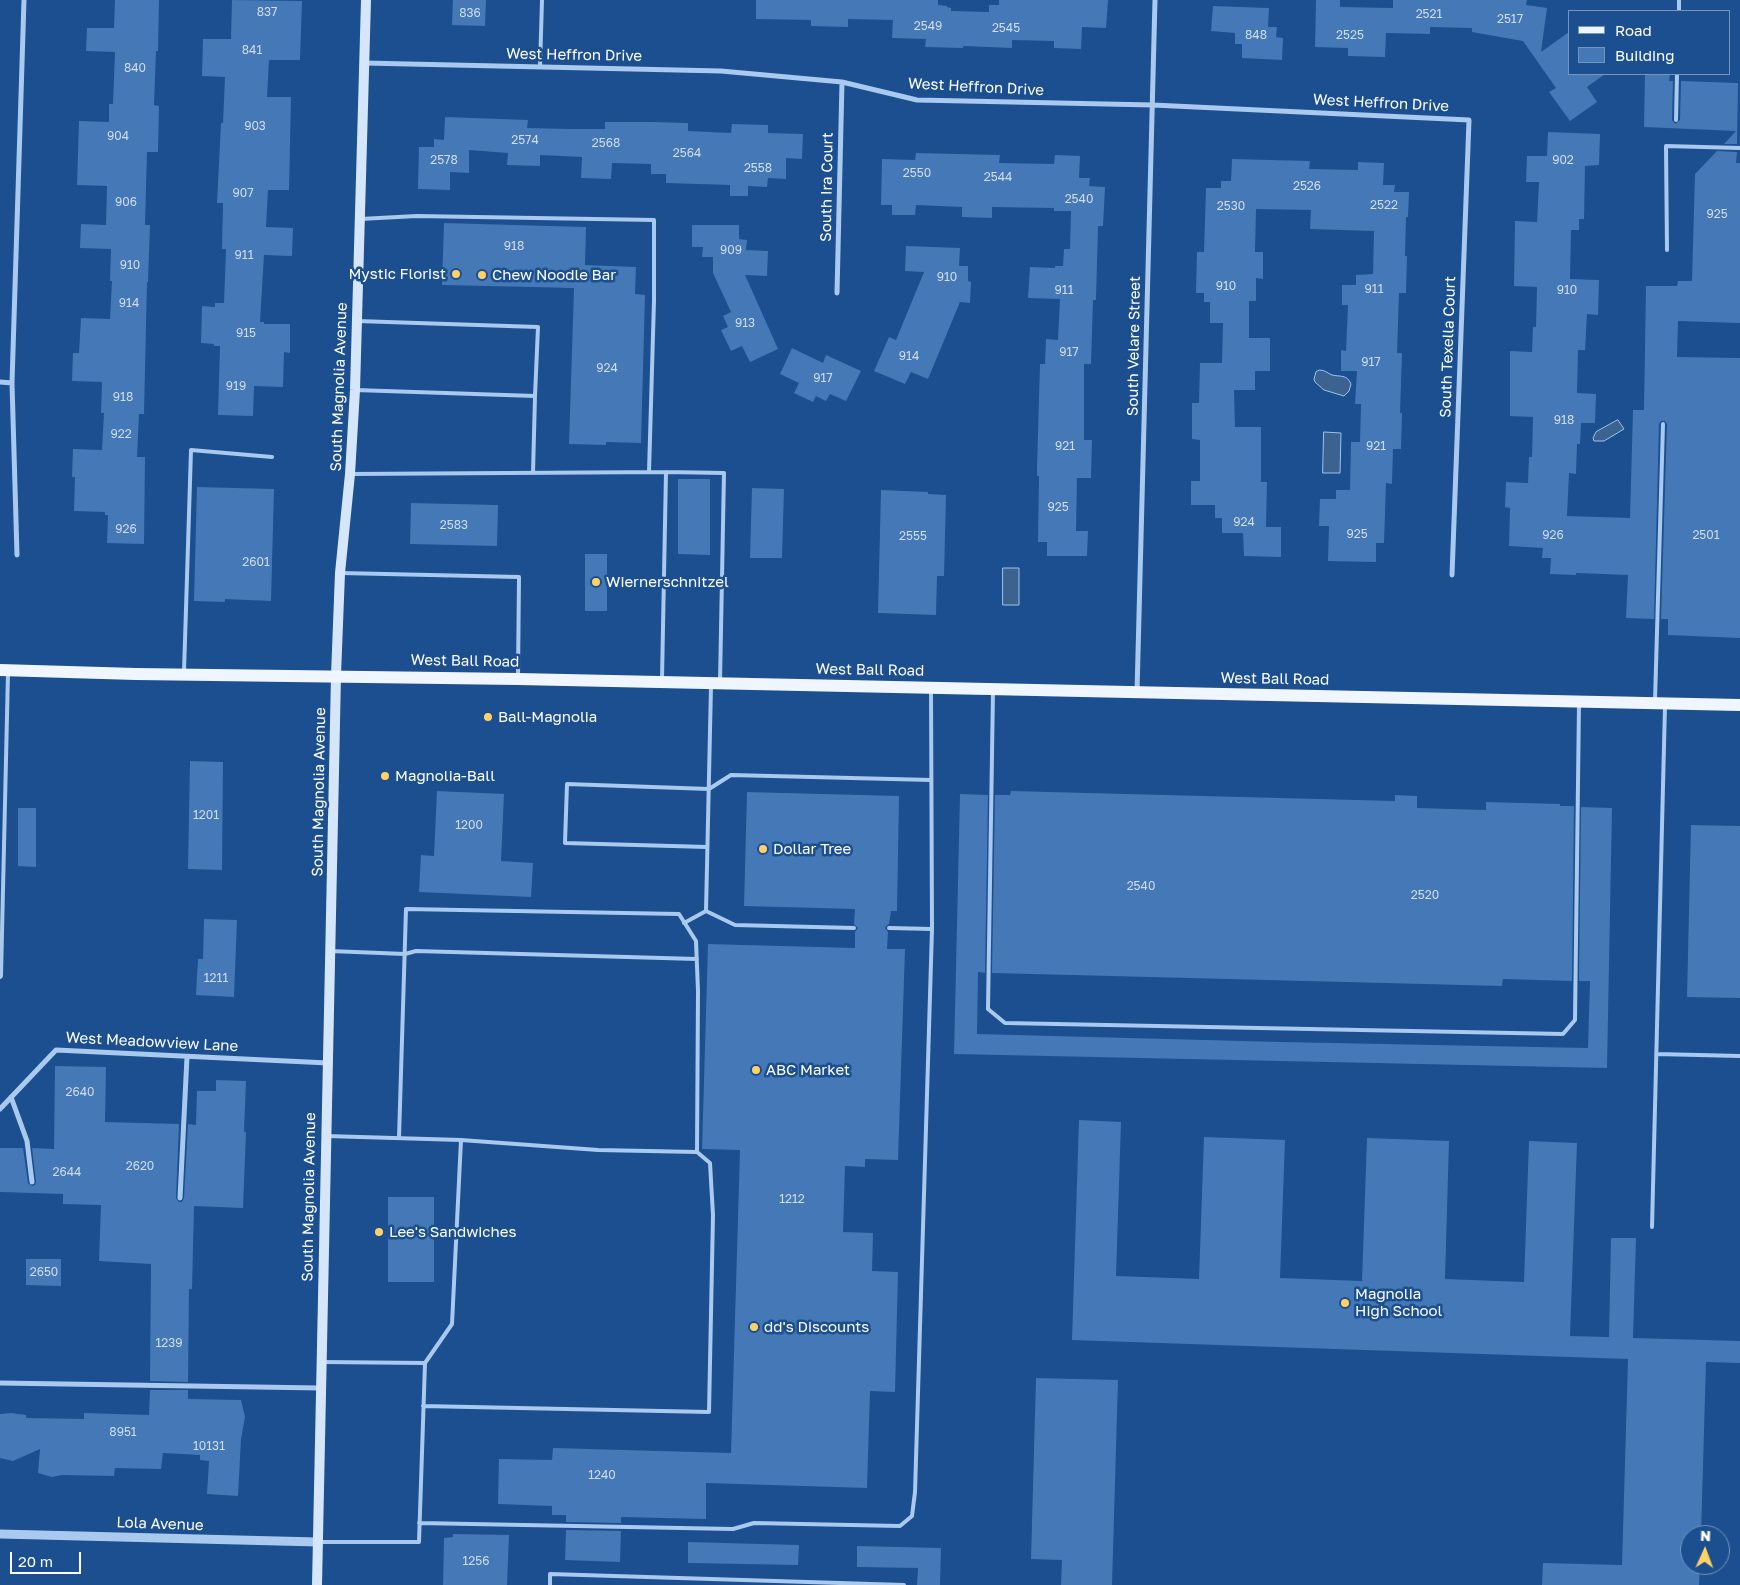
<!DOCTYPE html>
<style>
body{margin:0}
#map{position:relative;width:1740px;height:1585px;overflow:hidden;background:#1b4f8f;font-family:"Golos Text",sans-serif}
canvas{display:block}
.legend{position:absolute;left:1568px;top:10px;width:162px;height:65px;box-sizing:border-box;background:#1b4f8f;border:1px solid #7695bc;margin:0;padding:6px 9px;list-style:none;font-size:15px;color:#fff}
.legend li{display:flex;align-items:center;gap:10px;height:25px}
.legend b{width:25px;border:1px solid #7695bc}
.north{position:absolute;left:1680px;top:1525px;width:50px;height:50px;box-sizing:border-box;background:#1b4f8f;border:1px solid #7695bc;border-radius:50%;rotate:2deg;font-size:14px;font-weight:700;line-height:20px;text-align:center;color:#fff}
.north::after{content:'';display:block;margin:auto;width:18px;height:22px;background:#ffd166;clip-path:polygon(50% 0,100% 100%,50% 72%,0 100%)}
.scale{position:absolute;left:10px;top:1552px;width:71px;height:22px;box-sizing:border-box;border:2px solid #fff;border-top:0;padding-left:6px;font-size:15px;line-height:18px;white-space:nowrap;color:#fff;-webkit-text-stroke:4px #1b4f8f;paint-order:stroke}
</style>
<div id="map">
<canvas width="1740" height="1585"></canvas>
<ul class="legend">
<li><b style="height:6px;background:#f0f6ff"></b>Road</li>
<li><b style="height:14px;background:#4478b7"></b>Building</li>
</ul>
<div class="north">N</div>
<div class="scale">20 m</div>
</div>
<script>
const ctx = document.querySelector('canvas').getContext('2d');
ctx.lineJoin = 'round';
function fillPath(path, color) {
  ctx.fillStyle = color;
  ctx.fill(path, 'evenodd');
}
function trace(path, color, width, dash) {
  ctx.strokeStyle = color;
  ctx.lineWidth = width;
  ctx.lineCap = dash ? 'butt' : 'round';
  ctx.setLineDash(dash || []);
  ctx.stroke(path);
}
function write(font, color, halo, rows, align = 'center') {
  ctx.font = font + ' "Golos Text",sans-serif';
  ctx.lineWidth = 5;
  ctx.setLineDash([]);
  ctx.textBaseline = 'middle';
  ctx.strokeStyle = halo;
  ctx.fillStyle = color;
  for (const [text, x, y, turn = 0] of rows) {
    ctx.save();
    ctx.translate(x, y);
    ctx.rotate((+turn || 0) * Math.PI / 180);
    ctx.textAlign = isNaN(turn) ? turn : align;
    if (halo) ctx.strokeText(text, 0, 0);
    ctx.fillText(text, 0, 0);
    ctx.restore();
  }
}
const water = new Path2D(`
 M 1320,370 C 1325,370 1327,373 1332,375 C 1340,377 1347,374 1351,384 L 1349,391 L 1344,396 L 1324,390 L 1315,382 L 1314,379 L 1316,372 Z
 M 1618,420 L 1624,429 L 1604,441 L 1594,441 L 1593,438 L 1596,432 Z
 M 1324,432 L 1341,433 L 1340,473 L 1323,473 Z
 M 1003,568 L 1019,568 L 1019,605 L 1003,605 Z`);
fillPath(water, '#3c6290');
trace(water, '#9cc4f0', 1);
fillPath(new Path2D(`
 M 115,0 L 159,0 L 158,51 L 156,51 L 154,105 L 159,106 L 158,152 L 147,152 L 145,225 L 150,225 L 148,282 L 147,282 L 144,414 L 139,414 L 137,457 L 145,457 L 144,544 L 107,543 L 108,515 L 105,515 L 105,512 L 74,511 L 75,477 L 72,477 L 73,449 L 102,450 L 104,413 L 101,413 L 102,382 L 72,381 L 73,353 L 79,353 L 81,318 L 110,319 L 112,281 L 110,281 L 111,249 L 80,248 L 81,224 L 106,225 L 107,186 L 77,185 L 79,121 L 109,122 L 109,104 L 113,104 L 115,52 L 86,51 L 87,28 L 114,28 Z
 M 232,0 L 302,1 L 300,60 L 269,60 L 267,97 L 291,97 L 289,190 L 268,190 L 266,227 L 293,228 L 292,256 L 264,255 L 260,322 L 264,322 L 264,324 L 290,324 L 290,353 L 284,352 L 283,387 L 254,386 L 253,416 L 218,415 L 220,346 L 214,346 L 214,344 L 201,343 L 202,306 L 215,307 L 215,303 L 224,303 L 226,249 L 222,249 L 223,203 L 217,203 L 221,123 L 223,123 L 225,77 L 202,76 L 203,39 L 231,39 Z
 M 453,0 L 486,0 L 485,26 L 452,25 Z
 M 756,0 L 938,0 L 938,5 L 947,6 L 947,7 L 951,8 L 951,11 L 989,12 L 989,5 L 999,5 L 999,0 L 1108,0 L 1106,28 L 1082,27 L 1081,49 L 1054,48 L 1054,41 L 1012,40 L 1012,48 L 963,46 L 963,48 L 925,47 L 926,39 L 892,38 L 893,20 L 848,19 L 848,27 L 811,26 L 811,20 L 756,19 Z
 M 1316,0 L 1340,0 L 1340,7 L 1393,8 L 1393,0 L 1527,0 L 1526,5 L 1547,8 L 1541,52 L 1569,32 L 1569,74 L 1605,74 L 1587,87 L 1597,102 L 1570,121 L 1549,92 L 1556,88 L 1523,41 L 1472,32 L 1472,28 L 1430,27 L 1430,34 L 1386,33 L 1385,57 L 1348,56 L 1348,48 L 1315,47 Z
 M 1213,6 L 1269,8 L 1268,27 L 1277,27 L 1276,37 L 1283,38 L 1282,60 L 1242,58 L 1242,44 L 1235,44 L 1235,33 L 1211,31 Z
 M 1645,74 L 1670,74 L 1669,81 L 1673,81 L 1672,120 L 1675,124 L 1680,120 L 1681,81 L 1738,83 L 1737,144 L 1724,144 L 1736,131 L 1644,127 Z
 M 445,117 L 528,120 L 527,128 L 571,129 L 605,129 L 605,122 L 652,122 L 688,123 L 688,131 L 731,133 L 732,124 L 768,125 L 768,133 L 803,134 L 802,159 L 786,158 L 786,179 L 768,178 L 767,187 L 748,186 L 748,196 L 730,196 L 730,185 L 666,183 L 666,174 L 651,174 L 651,164 L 612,163 L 611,179 L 581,178 L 582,157 L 540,155 L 540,166 L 507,165 L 508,153 L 469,150 L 469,173 L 450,172 L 450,190 L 418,189 L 419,147 L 434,147 L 434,139 L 444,140 Z
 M 1548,132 L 1600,134 L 1599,165 L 1585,166 L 1584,219 L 1579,219 L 1579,230 L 1571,230 L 1570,279 L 1599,280 L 1598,315 L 1587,314 L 1585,350 L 1578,350 L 1577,393 L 1596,394 L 1595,423 L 1581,423 L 1580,444 L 1577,444 L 1576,474 L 1569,473 L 1567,516 L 1630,518 L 1633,410 L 1644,410 L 1646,286 L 1677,286 L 1678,281 L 1692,281 L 1695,174 L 1717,151 L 1737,152 L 1736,163 L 1740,163 L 1740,323 L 1678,321 L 1677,357 L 1740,358 L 1740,638 L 1668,635 L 1668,619 L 1661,619 L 1667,424 L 1665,421 L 1661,421 L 1659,424 L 1654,619 L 1626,618 L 1628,575 L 1576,573 L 1576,575 L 1550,574 L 1551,558 L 1542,558 L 1543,548 L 1509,546 L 1510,508 L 1505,507 L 1506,482 L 1528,483 L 1529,457 L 1532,457 L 1533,417 L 1510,416 L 1510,351 L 1532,352 L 1533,327 L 1536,327 L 1537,287 L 1514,286 L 1515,221 L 1537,222 L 1539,182 L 1526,182 L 1527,156 L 1547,156 Z
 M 916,153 L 1000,155 L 999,163 L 1054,164 L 1055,155 L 1080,156 L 1079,178 L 1090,178 L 1089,186 L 1105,187 L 1103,226 L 1098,226 L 1096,300 L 1093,300 L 1091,364 L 1084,364 L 1084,440 L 1092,440 L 1091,478 L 1077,478 L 1076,531 L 1088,531 L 1087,556 L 1047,556 L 1047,542 L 1038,542 L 1039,476 L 1037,476 L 1037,468 L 1040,364 L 1045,364 L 1046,339 L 1058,340 L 1060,299 L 1028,298 L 1030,267 L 1055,268 L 1055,266 L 1063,266 L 1064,249 L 1070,249 L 1071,211 L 1054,211 L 1054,208 L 992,207 L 992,218 L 962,217 L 962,207 L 916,205 L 915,215 L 892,215 L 892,205 L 881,205 L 882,159 L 915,160 Z
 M 1232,159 L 1310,161 L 1309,169 L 1358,170 L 1358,162 L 1384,163 L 1383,185 L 1395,185 L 1394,192 L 1409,192 L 1408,217 L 1406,217 L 1405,256 L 1407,256 L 1406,293 L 1399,293 L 1397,353 L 1402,353 L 1400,413 L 1402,413 L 1401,449 L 1393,449 L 1392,484 L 1386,483 L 1384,543 L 1376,543 L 1376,562 L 1328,561 L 1329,526 L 1319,526 L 1320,499 L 1336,499 L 1336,490 L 1350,490 L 1351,442 L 1360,442 L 1361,404 L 1355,404 L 1357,371 L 1341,371 L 1341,350 L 1346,351 L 1348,305 L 1342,305 L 1342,285 L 1356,285 L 1356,275 L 1373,274 L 1374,231 L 1310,229 L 1311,210 L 1256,209 L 1255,252 L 1263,252 L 1263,279 L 1256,278 L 1256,301 L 1249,301 L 1249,338 L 1270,338 L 1270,371 L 1255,371 L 1255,390 L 1234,390 L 1235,427 L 1261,427 L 1261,482 L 1267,482 L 1266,527 L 1281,527 L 1281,557 L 1244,556 L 1243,533 L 1222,533 L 1222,518 L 1215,518 L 1215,505 L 1191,505 L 1191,481 L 1200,481 L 1200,440 L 1192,439 L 1192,403 L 1199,403 L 1200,363 L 1222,363 L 1223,323 L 1210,323 L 1210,302 L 1204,302 L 1204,293 L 1196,293 L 1197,252 L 1204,252 L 1206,188 L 1221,188 L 1221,181 L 1231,181 Z
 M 444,223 L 586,227 L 585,265 L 636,267 L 635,294 L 645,295 L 641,443 L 606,442 L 606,445 L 569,444 L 574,288 L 442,285 Z
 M 692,225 L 739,225 L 739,239 L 747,240 L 746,250 L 768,251 L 767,276 L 745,275 L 778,349 L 750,362 L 742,346 L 731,351 L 721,330 L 728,327 L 723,316 L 731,312 L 713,273 L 713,257 L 702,257 L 703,247 L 692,247 Z
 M 906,246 L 960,248 L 959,266 L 968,266 L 968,281 L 971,282 L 970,303 L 960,302 L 928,379 L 911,372 L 905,384 L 874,371 L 889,337 L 896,340 L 924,272 L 905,271 Z
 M 792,348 L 823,363 L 826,355 L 861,371 L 846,401 L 830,394 L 826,401 L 816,396 L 813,402 L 794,393 L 799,383 L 780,374 Z
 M 678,479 L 710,479 L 710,555 L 678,554 Z
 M 197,487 L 274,489 L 271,601 L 225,599 L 225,602 L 194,601 Z
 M 752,488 L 784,489 L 782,558 L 750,558 Z
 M 881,490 L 928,492 L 928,494 L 946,495 L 944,576 L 937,576 L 936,615 L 878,613 Z
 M 411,503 L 498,505 L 497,546 L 410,544 Z
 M 585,554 L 607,554 L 607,611 L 585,611 Z
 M 190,761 L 223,762 L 222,870 L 188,869 Z
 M 437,791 L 504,794 L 501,861 L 533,863 L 531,897 L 419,892 L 421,855 L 434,856 Z
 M 1011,791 L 1395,801 L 1395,795 L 1417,796 L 1417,808 L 1486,810 L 1486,802 L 1560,804 L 1560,806 L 1574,806 L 1572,981 L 1503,979 L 1502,986 L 992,973 L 995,795 L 1010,795 Z
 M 747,792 L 899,796 L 897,911 L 891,911 L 889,924 L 886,926 L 885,928 L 888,932 L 887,949 L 905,949 L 898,1160 L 865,1159 L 865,1167 L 845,1166 L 843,1232 L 873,1233 L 872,1271 L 898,1272 L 895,1392 L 870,1391 L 867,1488 L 706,1483 L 706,1519 L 621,1517 L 621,1523 L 566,1522 L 566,1515 L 552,1515 L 552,1506 L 498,1504 L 499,1459 L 552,1460 L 553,1448 L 731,1453 L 740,1150 L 702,1149 L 708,944 L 855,948 L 855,932 L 858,928 L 854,924 L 855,909 L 744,906 Z
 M 960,794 L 988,795 L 985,973 L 978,972 L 977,1034 L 1281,1042 L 1588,1048 L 1590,981 L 1579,981 L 1581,807 L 1612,808 L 1607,1068 L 954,1054 Z
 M 18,808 L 36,808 L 36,867 L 18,866 Z
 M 1691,825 L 1740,826 L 1740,998 L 1687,997 Z
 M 204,919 L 237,920 L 234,997 L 196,995 L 198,959 L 203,959 Z
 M 55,1066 L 106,1067 L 105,1122 L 179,1124 L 176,1198 L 179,1202 L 182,1202 L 184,1198 L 188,1124 L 196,1125 L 197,1091 L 216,1091 L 216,1080 L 246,1081 L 244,1132 L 246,1132 L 243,1208 L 194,1206 L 192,1289 L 189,1289 L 188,1382 L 150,1381 L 151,1264 L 99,1261 L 101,1205 L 63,1204 L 63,1194 L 0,1192 L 0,1148 L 23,1148 L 28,1183 L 32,1186 L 35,1185 L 36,1182 L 32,1148 L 54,1149 Z
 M 1079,1120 L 1121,1122 L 1116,1276 L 1199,1279 L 1204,1137 L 1285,1140 L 1280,1278 L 1362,1281 L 1367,1138 L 1449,1141 L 1445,1279 L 1524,1282 L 1529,1141 L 1577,1143 L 1570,1336 L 1609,1337 L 1611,1238 L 1636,1238 L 1633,1338 L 1740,1341 L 1740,1363 L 1706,1362 L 1701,1535 L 1690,1535 L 1690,1565 L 1700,1565 L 1699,1585 L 1542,1585 L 1543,1563 L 1622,1565 L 1628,1359 L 1072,1340 Z
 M 388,1197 L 434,1197 L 434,1282 L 388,1282 Z
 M 26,1259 L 61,1259 L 61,1286 L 26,1285 Z
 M 1036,1378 L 1118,1380 L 1112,1585 L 1061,1585 L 1062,1560 L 1031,1559 Z
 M 150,1390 L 188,1390 L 188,1399 L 241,1400 L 245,1417 L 241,1439 L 238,1496 L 207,1494 L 209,1461 L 200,1460 L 200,1455 L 163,1453 L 161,1469 L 115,1468 L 114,1476 L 62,1475 L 52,1477 L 38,1473 L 40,1449 L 13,1461 L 0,1458 L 0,1414 L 11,1413 L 26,1415 L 26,1418 L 84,1419 L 84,1413 L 149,1415 Z
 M 566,1530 L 621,1531 L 620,1562 L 565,1560 Z
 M 453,1534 L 509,1535 L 507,1585 L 443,1585 L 444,1538 L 453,1537 Z
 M 688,1542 L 799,1545 L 798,1565 L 688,1563 Z
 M 857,1546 L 941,1548 L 940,1585 L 917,1585 L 918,1568 L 857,1567 Z`), '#4478b7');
trace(new Path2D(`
 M 1679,11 L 1679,0
 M 540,67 L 542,0
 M 1676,120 L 1677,74
 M 360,219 L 417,216 L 654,220 L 654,301 L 649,472
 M 1667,250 L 1666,146 L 1740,148
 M 355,390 L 535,396 L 538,327 L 357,321
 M 533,473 L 535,396
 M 350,474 L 666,472 L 724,473 L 720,682
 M 341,573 L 519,577 L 518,676
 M 184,672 L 191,450 L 272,457
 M 662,679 L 666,472
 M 993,691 L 988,1009 L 1005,1023 L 1563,1034 L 1575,1020 L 1579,704
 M 1655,701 L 1663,424
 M 707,847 L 565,843 L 567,784 L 709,789 L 731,775 L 931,780
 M 706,911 L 735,925 L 854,928
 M 684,923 L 706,911 L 711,686
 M 889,928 L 932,929
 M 330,951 L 405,954 L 416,951 L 697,959
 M 0,977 L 1,976 L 8,673
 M 1657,1054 L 1740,1056
 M 326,1136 L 461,1140 L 598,1150 L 697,1152 L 710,1163 L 713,1215 L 709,1412 L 423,1406
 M 399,1138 L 406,909 L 679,914 L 696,941 L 698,991 L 697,1152
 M 1652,1227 L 1665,706
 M 322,1362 L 425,1363
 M 419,1523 L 733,1529 L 754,1523 L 900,1526 L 912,1516 L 915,1492 L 932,929 L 931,690
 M 318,1542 L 419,1542 L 425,1363 L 452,1324 L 461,1140
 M 550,1585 L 550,1574 L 904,1585`), '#a9c9ee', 4);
trace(new Path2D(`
 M 364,63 L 721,71 L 842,82 L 917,100 L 1153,105 L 1469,120 L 1452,575
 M 837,293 L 842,82
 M 0,382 L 12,383
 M 17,555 L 12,383 L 24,0
 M 1137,692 L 1155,0
 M 11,1097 L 27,1141 L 32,1182
 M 0,1109 L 56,1050 L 328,1063
 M 180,1198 L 187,1057
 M 0,1383 L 320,1388`), '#a9c9ee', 5);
trace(new Path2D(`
 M 0,1534 L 318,1542`), '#a9c9ee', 9);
trace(new Path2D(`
 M 317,1585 L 336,675 L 340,573 L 350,474 L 355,390 L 366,0`), '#d6e6fa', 10);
trace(new Path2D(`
 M 0,670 L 136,674 L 518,679 L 1740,705`), '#f0f6ff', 12);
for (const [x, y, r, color] of [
 [456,274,5,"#ffd166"],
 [482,275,5,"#ffd166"],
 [596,582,5,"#ffd166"],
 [488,717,5,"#ffd166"],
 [385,776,5,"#ffd166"],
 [763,849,5,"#ffd166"],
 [756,1070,5,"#ffd166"],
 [379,1232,5,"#ffd166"],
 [1345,1303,5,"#ffd166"],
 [754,1327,5,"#ffd166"]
]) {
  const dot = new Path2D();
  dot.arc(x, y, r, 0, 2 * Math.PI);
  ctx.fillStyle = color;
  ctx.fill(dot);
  trace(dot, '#1b4f8f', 2);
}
write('12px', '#d0dded', null, [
 ["837",267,12],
 ["836",470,13],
 ["2521",1429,14],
 ["2517",1510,19],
 ["2549",928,26],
 ["2545",1006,28],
 ["848",1256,35],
 ["2525",1350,35],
 ["841",252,50],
 ["840",135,68],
 ["903",255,126],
 ["904",118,136],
 ["2574",525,140],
 ["2568",606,143],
 ["2564",687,153],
 ["2578",444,160],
 ["902",1563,160],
 ["2558",758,168],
 ["2550",917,173],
 ["2544",998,177],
 ["2526",1307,186],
 ["907",243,193],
 ["2540",1079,199],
 ["906",126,202],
 ["2522",1384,205],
 ["2530",1231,206],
 ["925",1717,214],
 ["918",514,246],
 ["909",731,250],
 ["911",244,255],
 ["910",130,265],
 ["910",947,277],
 ["910",1226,286],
 ["911",1374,289],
 ["911",1064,290],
 ["910",1567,290],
 ["914",129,303],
 ["913",745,323],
 ["915",246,333],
 ["917",1069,352],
 ["914",909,356],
 ["917",1371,362],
 ["924",607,368],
 ["917",823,378],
 ["919",236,386],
 ["918",123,397],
 ["918",1564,420],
 ["922",121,434],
 ["921",1065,446],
 ["921",1376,446],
 ["925",1058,507],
 ["924",1244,522],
 ["2583",454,525],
 ["926",126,529],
 ["925",1357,534],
 ["926",1553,535],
 ["2501",1706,535],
 ["2555",913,536],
 ["2601",256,562],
 ["1201",206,815],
 ["1200",469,825],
 ["2540",1141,886],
 ["2520",1425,895],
 ["1211",216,978],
 ["2640",80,1092],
 ["2620",140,1166],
 ["2644",67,1172],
 ["1212",792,1199],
 ["2650",44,1272],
 ["1239",169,1343],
 ["8951",123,1432],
 ["10131",209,1446],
 ["1240",602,1475],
 ["1256",476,1561]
]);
write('15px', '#fff', '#1b4f8f', [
 ["West Heffron Drive",574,55,1],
 ["West Heffron Drive",976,87,3],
 ["West Heffron Drive",1381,103,3],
 ["South Ira Court",827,187,-89],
 ["South Velare Street",1134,346,-89],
 ["South Texella Court",1448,347,-88],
 ["South Magnolia Avenue",339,387,-88],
 ["West Ball Road",465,661,1],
 ["West Ball Road",870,670,1],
 ["West Ball Road",1275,679,1],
 ["South Magnolia Avenue",319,792,-89],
 ["West Meadowview Lane",152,1042,3],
 ["South Magnolia Avenue",309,1197,-89],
 ["Lola Avenue",160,1524,2]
]);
write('15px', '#fff', '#1b4f8f', [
 ["Mystic Florist",446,274,"right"],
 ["Chew Noodle Bar",492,275],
 ["Wiernerschnitzel",606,582],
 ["Ball-Magnolia",498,717],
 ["Magnolia-Ball",395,776],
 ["Dollar Tree",773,849],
 ["ABC Market",766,1070],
 ["Lee's Sandwiches",389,1232],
 ["Magnolia",1355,1294],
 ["High School",1355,1311],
 ["dd's Discounts",764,1327]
], 'left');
</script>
